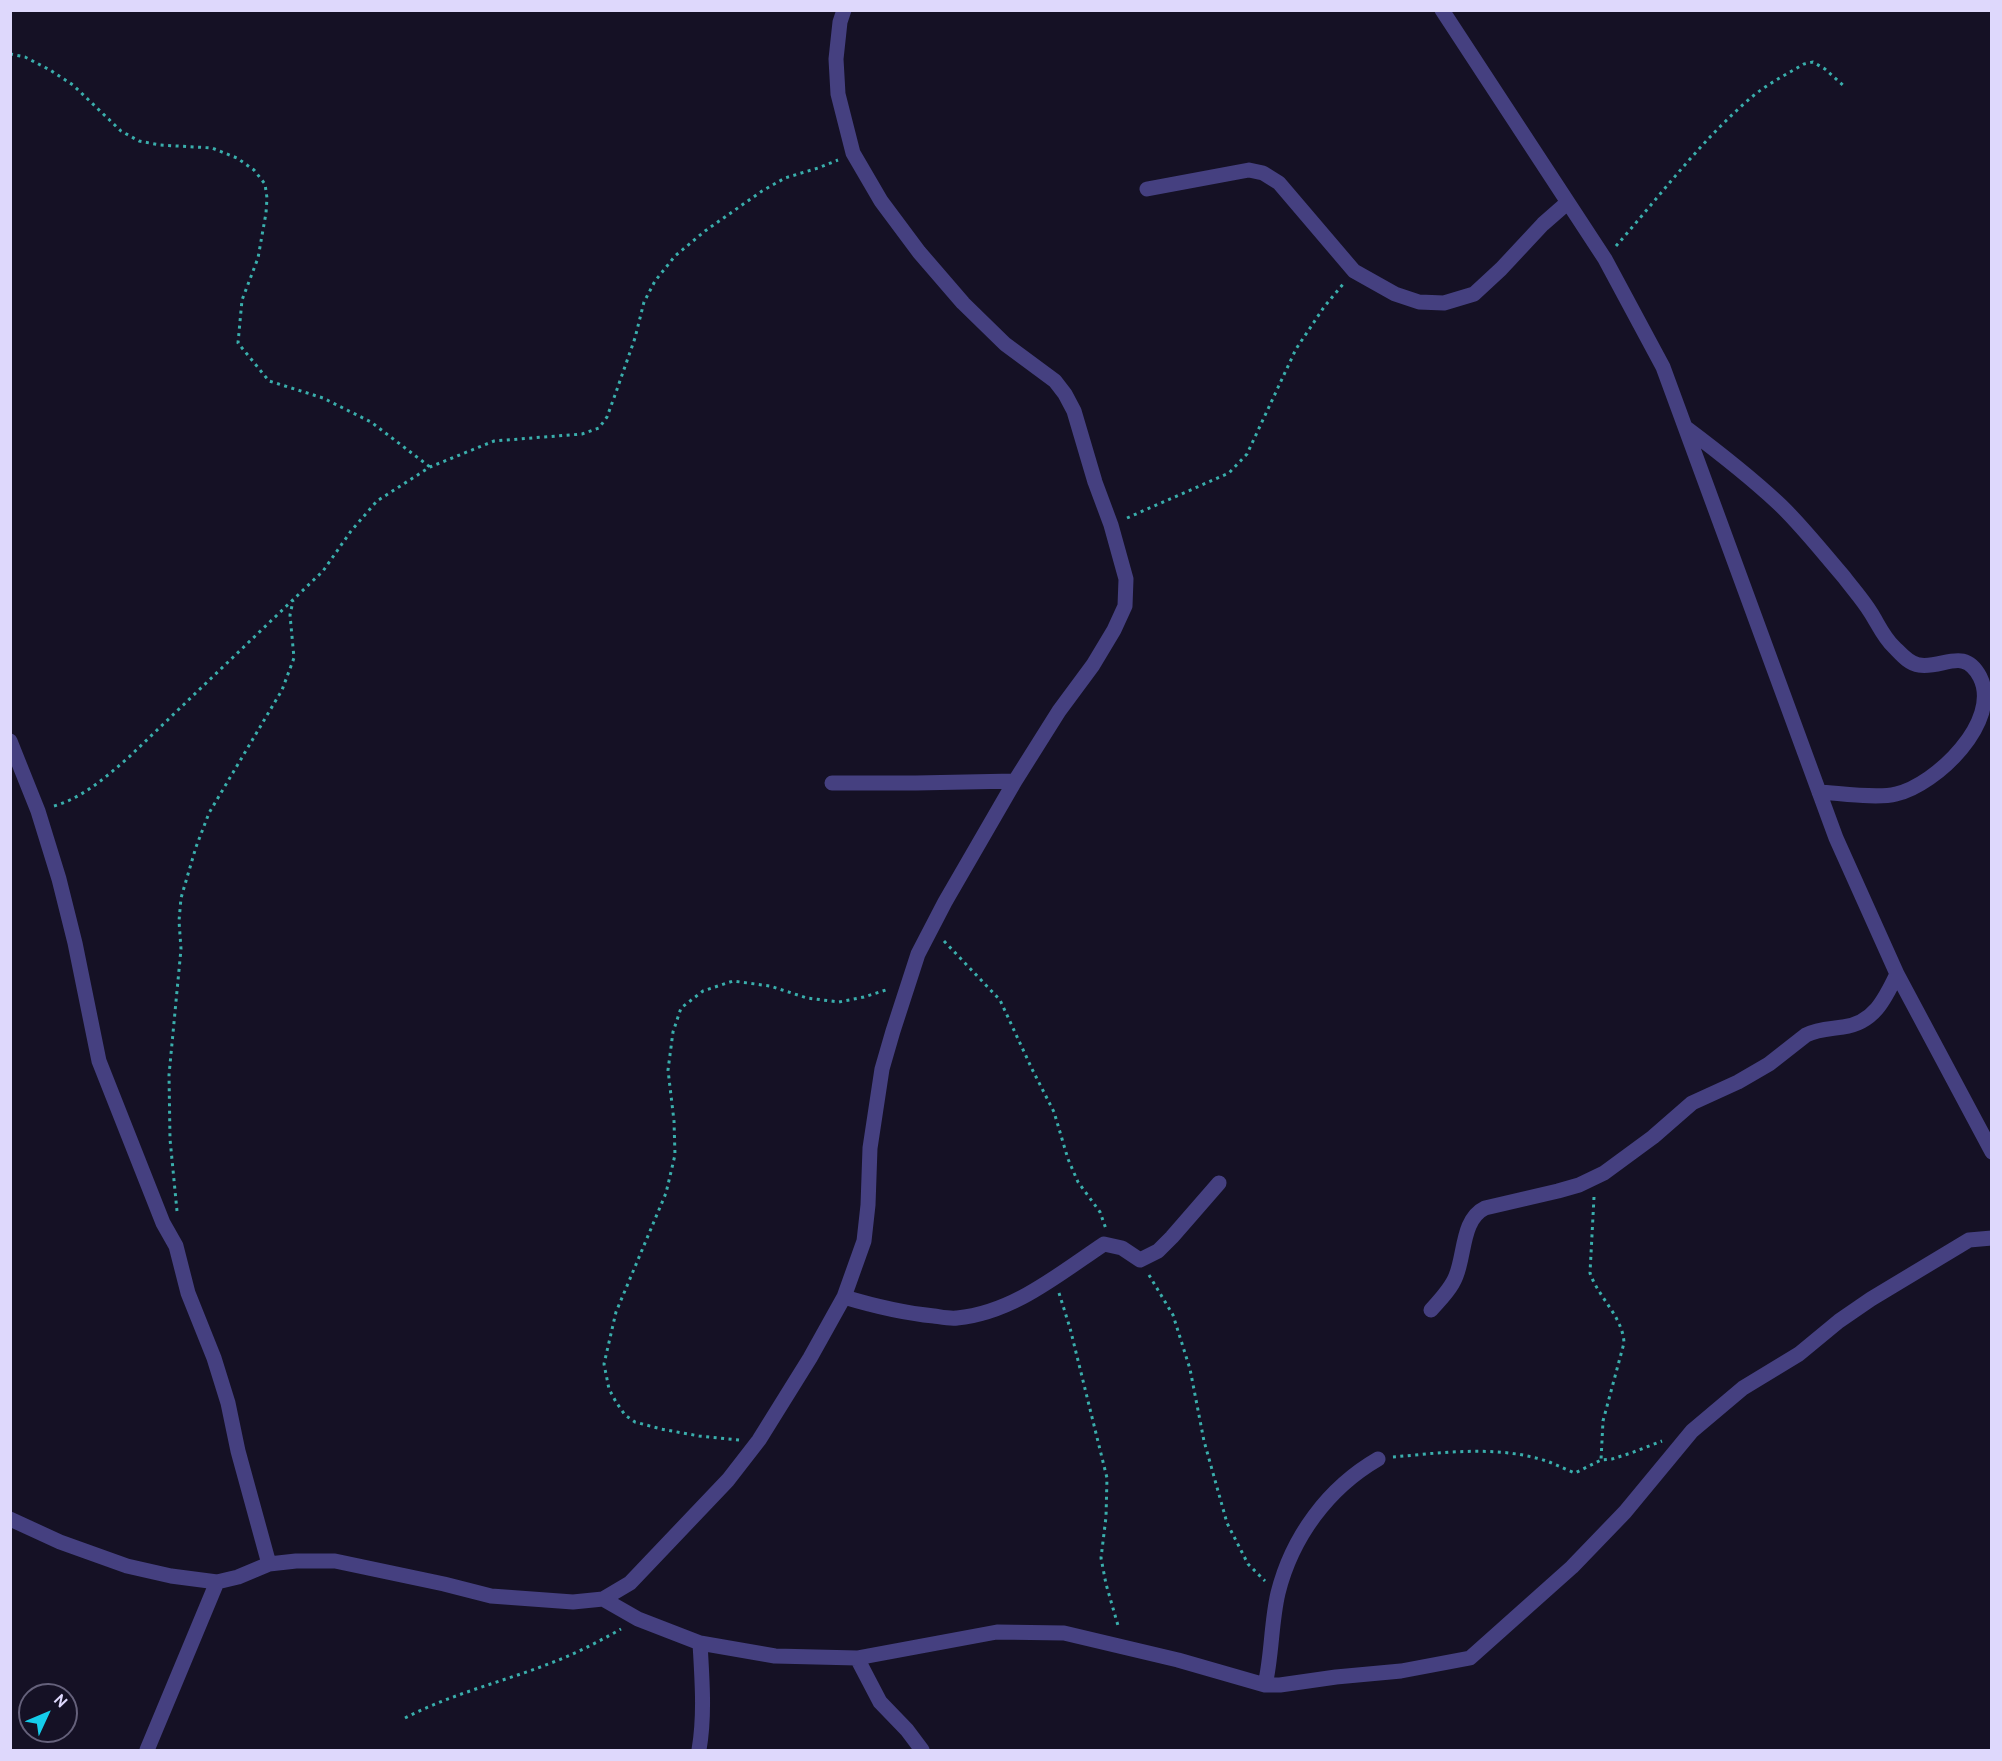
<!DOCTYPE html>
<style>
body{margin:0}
#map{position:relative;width:2002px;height:1761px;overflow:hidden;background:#151125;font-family:Overpass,sans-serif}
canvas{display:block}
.frame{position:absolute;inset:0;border:12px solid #ded8fc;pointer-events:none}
.north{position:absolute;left:18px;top:1683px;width:60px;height:60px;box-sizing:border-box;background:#151125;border:2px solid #65617b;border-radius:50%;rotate:46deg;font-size:16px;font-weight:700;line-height:24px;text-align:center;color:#ded8fc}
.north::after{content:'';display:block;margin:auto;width:21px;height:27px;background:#15cdeb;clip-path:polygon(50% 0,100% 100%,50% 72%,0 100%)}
</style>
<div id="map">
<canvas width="2002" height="1761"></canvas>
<div class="frame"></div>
<div class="north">N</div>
</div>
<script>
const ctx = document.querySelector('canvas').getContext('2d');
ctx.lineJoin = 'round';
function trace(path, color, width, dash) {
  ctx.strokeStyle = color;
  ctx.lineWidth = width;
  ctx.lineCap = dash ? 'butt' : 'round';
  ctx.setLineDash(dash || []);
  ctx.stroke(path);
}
trace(new Path2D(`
 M 10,54 L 25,57 L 50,70 L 73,85 L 121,131 L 139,141 L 160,145 L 212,148 L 237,158 L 254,170 L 265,184 L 267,198 L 266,213 L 258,258 L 242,300 L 238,343 L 269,381 L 323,398 L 371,422 L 430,467
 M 1616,246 C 1660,196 1702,139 1753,96 C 1769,83 1787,74 1804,64 L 1813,62 L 1825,69 L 1845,87
 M 1127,518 L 1229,473 L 1247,454 L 1296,349 L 1324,307 L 1344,283
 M 54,806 C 84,797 106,777 129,757 L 323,571 L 351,531 L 377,501 L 430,467 L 494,441 L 582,434 L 599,428 L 607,417 L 615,395 L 635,338 L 644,302 L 655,281 L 675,256 L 705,231 L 762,191 L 785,178 L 818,168 L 838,160
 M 944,941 L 1000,1000 L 1032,1069 L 1054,1112 L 1068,1159 L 1078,1182 L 1100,1212 L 1106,1229
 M 1594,1197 L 1590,1273 C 1598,1297 1623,1317 1624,1343 L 1603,1421 L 1601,1460
 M 177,1211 L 170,1139 L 169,1075 L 181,949 L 179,921 L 181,898 L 196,847 L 209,813 L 282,690 L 294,658 L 290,615 L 293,601
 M 1149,1275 L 1173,1315 L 1190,1369 L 1204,1441 L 1227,1523 L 1248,1564 L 1265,1581
 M 1059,1293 L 1070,1328 L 1107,1478 L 1106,1517 L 1101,1558 L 1106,1584 L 1119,1629
 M 739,1440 L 699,1436 L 661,1429 L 635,1422 L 625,1415 L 616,1402 L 609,1389 L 604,1364 L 616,1312 L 666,1193 L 675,1155 L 674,1121 L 668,1070 L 673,1032 L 681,1008 L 703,991 L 733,981 L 770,986 L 807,998 L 839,1002 L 864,997 L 889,989
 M 1393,1457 C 1439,1453 1491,1446 1536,1458 C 1550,1461 1562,1468 1575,1473 L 1601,1460 L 1612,1459 L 1631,1453 L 1662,1441
 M 405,1718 C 451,1694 502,1682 551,1663 C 575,1654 598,1642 621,1629`), '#3aaeac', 3, [3, 4.5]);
trace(new Path2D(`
 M 1442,10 L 1605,259 L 1663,367 L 1836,838 L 1897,974 L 1992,1152
 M 1147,189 L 1249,170 L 1263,173 L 1279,183 L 1354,271 L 1395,294 L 1419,302 L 1444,303 L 1474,294 L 1501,269 L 1543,224 L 1567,203
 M 1685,427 C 1717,451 1748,475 1777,502 C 1799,522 1824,554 1844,577 C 1853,589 1863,600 1871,613 C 1878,624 1884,638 1894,647 C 1901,654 1909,664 1919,665 C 1943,669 1964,646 1980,677 C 2002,721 1936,785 1896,794 C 1877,799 1839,793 1819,792
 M 10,741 L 38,811 L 59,879 L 75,943 L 99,1061 L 163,1223 L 176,1246 L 188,1293 L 214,1358 L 228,1403 L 238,1451 L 269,1564
 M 832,783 L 916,783 L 1015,781
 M 844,1297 C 874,1306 903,1313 934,1316 C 941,1317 950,1319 957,1318 C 1013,1313 1059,1274 1104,1244 L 1122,1248 L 1140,1260 L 1158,1251 L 1172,1237 L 1219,1183
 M 1431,1310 C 1440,1300 1451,1289 1456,1276 C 1465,1254 1462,1219 1485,1208 L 1558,1191 L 1579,1185 L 1604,1173 L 1653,1137 L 1692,1103 L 1738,1082 L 1769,1064 L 1806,1035 C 1818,1029 1831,1029 1843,1027 C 1874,1023 1885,999 1897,974
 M 10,1519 L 60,1542 L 127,1566 L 171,1576 L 217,1582 L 238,1577 L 269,1564 L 296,1561 L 335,1561 L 444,1584 L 491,1596 L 573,1602 L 603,1599 L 630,1583 L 728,1480 L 759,1440 L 810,1358 L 844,1297 L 864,1241 L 868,1205 L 870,1148 L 882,1069 L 893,1031 L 918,954 L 945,902 L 1015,781 L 1059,711 L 1093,665 L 1114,630 L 1125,606 L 1126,579 L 1111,525 L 1095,482 L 1074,411 L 1065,394 L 1055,381 L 1005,344 L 963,303 L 919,252 L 881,201 L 853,153 L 838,94 L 836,59 L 840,22 L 844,10
 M 603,1599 L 638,1619 L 700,1643 L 775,1656 L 857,1658 L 997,1632 L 1064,1633 L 1178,1660 L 1265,1685 L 1280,1685 L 1336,1677 L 1401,1671 L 1470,1658 L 1572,1567 L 1625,1512 L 1692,1431 L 1743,1388 L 1799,1354 L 1839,1321 L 1871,1299 L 1969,1240 L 1992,1238
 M 857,1658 L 880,1702 L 907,1730 L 922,1750
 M 1265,1685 C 1272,1655 1271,1623 1278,1593 C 1292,1537 1328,1488 1378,1459
 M 147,1750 L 217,1582
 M 699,1750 C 705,1715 702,1679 700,1643`), '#454080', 15);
</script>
